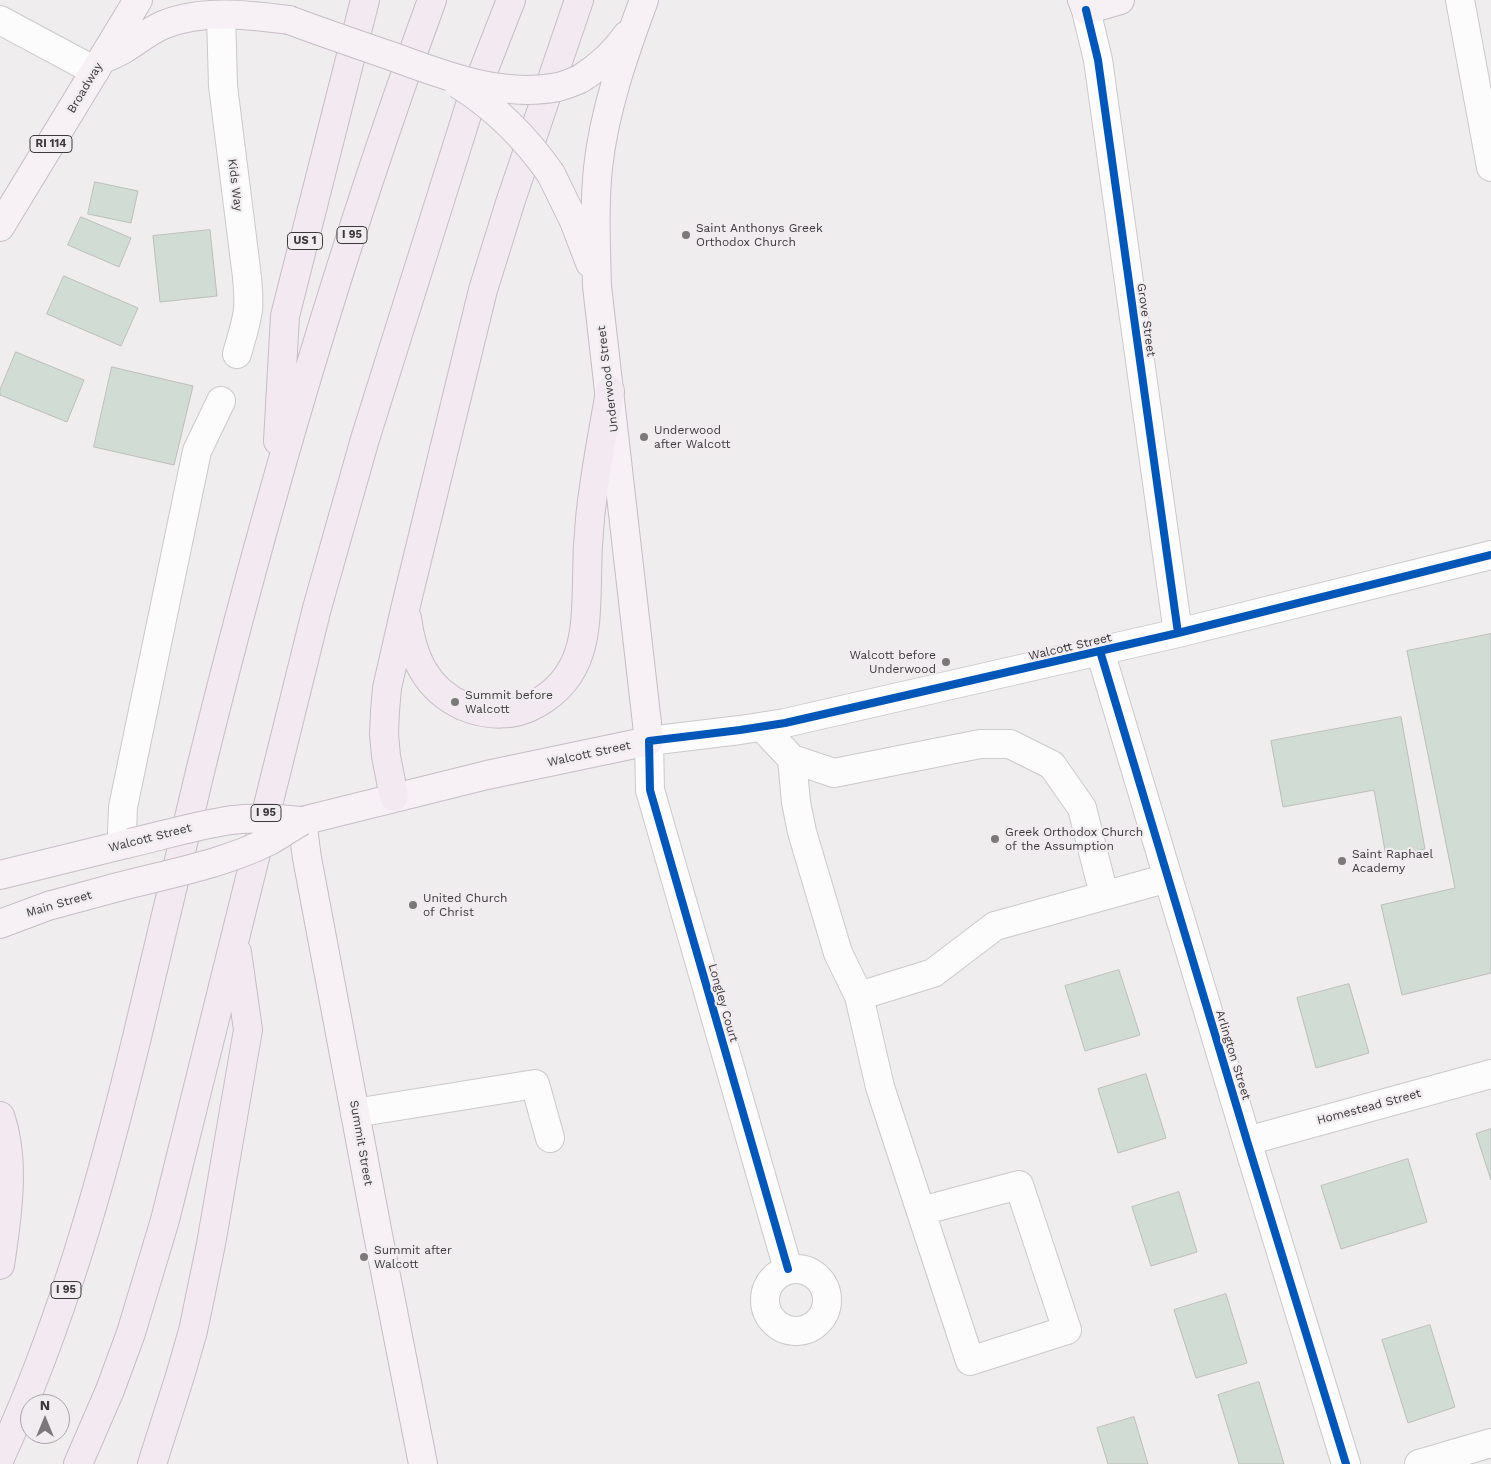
<!DOCTYPE html>
<style>
body{margin:0}
#map{position:relative;width:1491px;height:1464px;overflow:hidden;background:#efedee;font-family:"Work Sans",sans-serif}
canvas{display:block}
.north{position:absolute;left:20px;top:1394px;width:50px;height:50px;box-sizing:border-box;background:#f0ecef;border:1px solid #a8a4a7;border-radius:50%;rotate:0deg;font-size:14px;font-weight:700;line-height:20px;text-align:center;color:#3b393a}
.north::after{content:'';display:block;margin:auto;width:18px;height:22px;background:#7a7879;clip-path:polygon(50% 0,100% 100%,50% 72%,0 100%)}
</style>
<div id="map">
<canvas width="1491" height="1464"></canvas>
<div class="north">N</div>
</div>
<script>
const ctx = document.querySelector('canvas').getContext('2d');
ctx.lineJoin = 'round';
function fillPath(path, color) {
  ctx.fillStyle = color;
  ctx.fill(path, 'evenodd');
}
function trace(path, color, width, dash) {
  ctx.strokeStyle = color;
  ctx.lineWidth = width;
  ctx.lineCap = dash ? 'butt' : 'round';
  ctx.setLineDash(dash || []);
  ctx.stroke(path);
}
function write(font, color, halo, rows, align = 'center') {
  ctx.font = font + ' "Work Sans",sans-serif';
  ctx.lineWidth = 4.5;
  ctx.setLineDash([]);
  ctx.textBaseline = 'middle';
  ctx.strokeStyle = halo;
  ctx.fillStyle = color;
  for (const [text, x, y, turn = 0] of rows) {
    ctx.save();
    ctx.translate(x, y);
    ctx.rotate((+turn || 0) * Math.PI / 180);
    ctx.textAlign = isNaN(turn) ? turn : align;
    if (halo) ctx.strokeText(text, 0, 0);
    ctx.fillText(text, 0, 0);
    ctx.restore();
  }
}
const building = new Path2D(`
 M 95,182 L 138,191 L 131,223 L 88,214 Z
 M 81,217 L 131,238 L 119,267 L 68,245 Z
 M 210,230 L 217,296 L 160,302 L 153,236 Z
 M 64,276 L 138,308 L 121,346 L 47,314 Z
 M 16,352 L 84,380 L 67,422 L 0,395 L 0,390 Z
 M 112,367 L 193,386 L 174,465 L 94,447 Z
 M 1491,634 L 1491,973 L 1402,995 L 1381,905 L 1455,888 L 1407,651 Z
 M 1401,717 L 1425,849 L 1386,856 L 1374,790 L 1283,807 L 1271,741 Z
 M 1119,970 L 1140,1035 L 1085,1051 L 1065,986 Z
 M 1349,984 L 1369,1053 L 1316,1068 L 1297,998 Z
 M 1146,1074 L 1166,1138 L 1118,1153 L 1098,1089 Z
 M 1491,1129 L 1491,1180 L 1476,1134 Z
 M 1408,1159 L 1427,1222 L 1341,1249 L 1321,1186 Z
 M 1179,1192 L 1197,1252 L 1151,1266 L 1132,1207 Z
 M 1226,1294 L 1247,1363 L 1196,1378 L 1174,1310 Z
 M 1430,1325 L 1455,1407 L 1408,1423 L 1382,1340 Z
 M 1259,1382 L 1284,1464 L 1239,1464 L 1218,1395 Z
 M 1134,1417 L 1148,1464 L 1108,1464 L 1097,1428 Z`);
fillPath(building, '#d0dcd4');
trace(building, '#bdbdbc', 1);
const minor = new Path2D(`
 M 1460,0 L 1491,167
 M 1086,10 L 1098,60 L 1178,633
 M 221,15 L 223,86 L 247,277 C 248,288 249,299 248,310 C 246,325 241,339 237,354
 M 0,20 L 95,71
 M 1100,651 L 1247,1141 L 1346,1464
 M 762,727 L 792,759 L 834,773 L 980,744 L 1010,744 L 1052,765 L 1082,808 L 1104,895
 M 792,759 L 796,802 L 802,832 L 838,953 L 859,996
 M 126,844 L 122,832 L 123,807 L 197,451 L 221,401
 M 355,1113 L 535,1084 L 550,1138
 M 1247,1141 L 1491,1074
 M 921,1211 L 1019,1185 L 1067,1330 L 970,1361 L 880,1087 L 859,996 L 933,973 L 995,926 L 1168,878
 M765 1300a31 31 0 1 1 62 0a31 31 0 1 1-62 0Z
 M 788,1269 L 650,790 L 649,741 L 740,730 L 785,723 L 1178,633 L 1491,555
 M 1419,1464 L 1491,1443`);
const major = new Path2D(`
 M 1082,0 L 1086,10 L 1120,0
 M 103,59 C 110,56 117,53 124,49 C 137,41 149,31 163,25 C 202,9 249,15 289,20
 M 580,79 C 599,67 614,54 627,35
 M 551,174 L 574,221 L 590,263
 M 0,227 L 138,0
 M 0,875 L 130,843
 M 0,924 L 48,906 L 118,887
 M 423,1464 L 378,1235 L 307,858 L 302,821 L 487,775 L 649,741 L 597,286 C 596,247 594,207 598,168 C 604,111 624,54 644,0`);
const highway = new Path2D(`
 M 278,441 L 285,316 L 365,0
 M 407,618 C 412,657 426,689 463,706 C 487,716 514,717 536,704 C 586,676 586,630 587,579 C 587,559 588,539 590,519 C 594,476 603,434 610,391
 M 394,797 L 386,756 L 384,734 L 385,711 L 387,688 L 406,605 L 483,290 L 510,203 L 579,0
 M 0,1116 C 16,1160 7,1219 0,1265
 M 0,1458 C 62,1324 102,1180 137,1037 C 158,950 178,863 199,776 C 263,514 339,254 432,0
 M 78,1464 L 110,1390 L 131,1333 L 165,1220 L 317,608 L 365,439 L 470,105 L 511,0
 M 152,1464 L 180,1376 L 193,1331 L 211,1244 L 248,1030 L 237,952`);
trace(minor, '#cbc9ca', 30);
trace(major, '#c7bdc4', 30);
trace(highway, '#c7bdc4', 30);
trace(minor, '#fdfcfc', 28);
trace(major, '#f7f1f5', 28);
trace(highway, '#f2eaf0', 28);
const majorBridge = new Path2D(`
 M 289,20 C 324,33 359,45 394,57 C 446,76 502,98 558,87 C 566,85 573,82 580,79
 M 458,84 C 495,107 526,138 551,174
 M 130,843 C 164,835 198,825 232,820 C 255,817 278,819 302,821
 M 118,887 C 167,874 224,864 269,841 C 280,835 291,827 302,821`);
trace(majorBridge, '#c7bdc4', 30, []);
trace(majorBridge, '#f7f1f5', 28);
trace(new Path2D(`
 M 1086,10 L 1098,60 L 1178,633
 M 1100,651 L 1247,1141 L 1346,1464
 M 788,1269 L 650,790 L 649,741 L 740,730 L 785,723 L 1178,633 L 1491,555`), '#0057b8', 8);
for (const [x, y, r, color] of [
 [686,235,5,"#7a7879"],
 [644,437,5,"#7a7879"],
 [946,662,5,"#7a7879"],
 [455,702,5,"#7a7879"],
 [995,839,5,"#7a7879"],
 [1342,861,5,"#7a7879"],
 [413,905,5,"#7a7879"],
 [364,1257,5,"#7a7879"]
]) {
  const dot = new Path2D();
  dot.arc(x, y, r, 0, 2 * Math.PI);
  ctx.fillStyle = color;
  ctx.fill(dot);
  trace(dot, '#f0ecef', 2);
}
for (const [x, y, w] of [
 [51,144,42],
 [352,235,30],
 [305,241,35],
 [266,813,30],
 [66,1290,30]
]) {
  const box = new Path2D();
  box.roundRect(x - w / 2, y - 8.5, w, 17, 4);
  ctx.fillStyle = '#f0ecef';
  ctx.fill(box);
  trace(box, '#3b393a', 1);
}
write('bold 11px', '#3b393a', null, [
 ["RI 114",51,144],
 ["I 95",352,235],
 ["US 1",305,241],
 ["I 95",266,813],
 ["I 95",66,1290]
]);
write('12px', '#3b393a', '#f0ecef', [
 ["Broadway",85,88,-59],
 ["Kids Way",235,185,83],
 ["Grove Street",1146,320,82],
 ["Underwood Street",608,379,-97],
 ["Walcott Street",1070,647,-13],
 ["Walcott Street",589,754,-12],
 ["Walcott Street",150,838,-14],
 ["Main Street",59,904,-16],
 ["Longley Court",723,1003,74],
 ["Arlington Street",1233,1055,73],
 ["Homestead Street",1369,1107,-15],
 ["Summit Street",361,1143,80]
]);
write('12px', '#3b393a', '#f0ecef', [
 ["Saint Anthonys Greek",696,228],
 ["Orthodox Church",696,242],
 ["Underwood",654,430],
 ["after Walcott",654,444],
 ["Walcott before",936,655,"right"],
 ["Underwood",936,669,"right"],
 ["Summit before",465,695],
 ["Walcott",465,709],
 ["Greek Orthodox Church",1005,832],
 ["of the Assumption",1005,846],
 ["Saint Raphael",1352,854],
 ["Academy",1352,868],
 ["United Church",423,898],
 ["of Christ",423,912],
 ["Summit after",374,1250],
 ["Walcott",374,1264]
], 'left');
</script>
